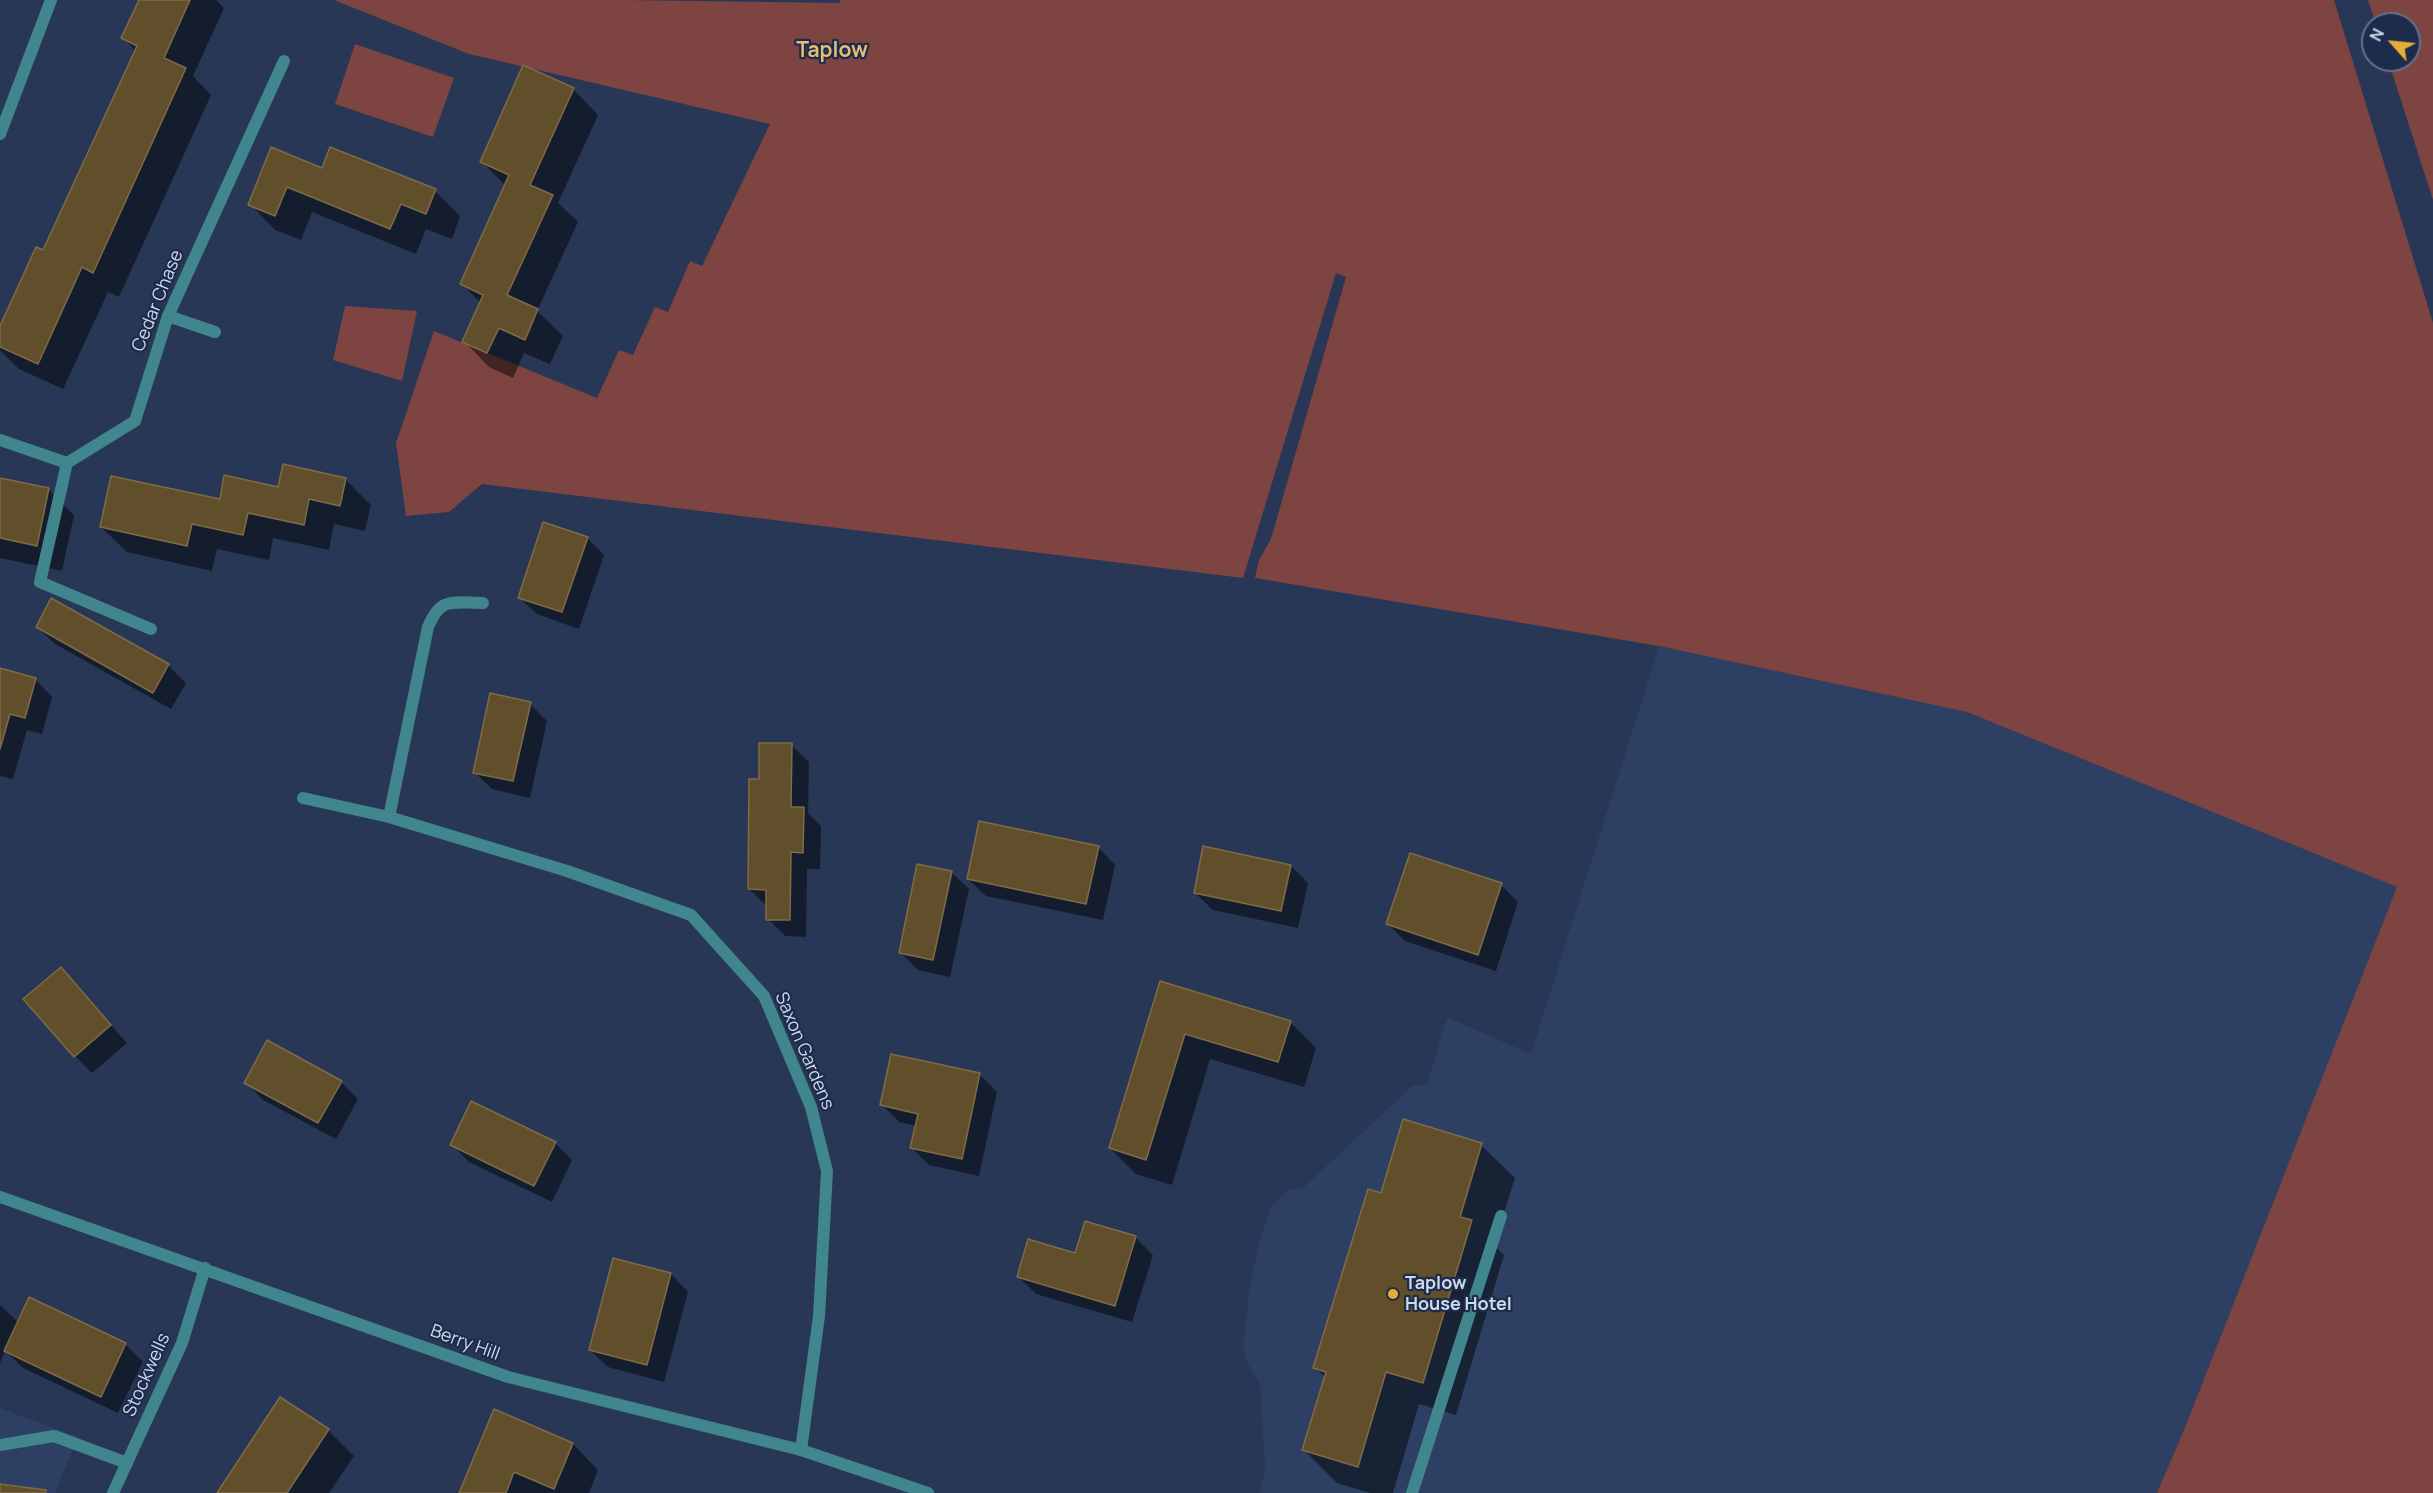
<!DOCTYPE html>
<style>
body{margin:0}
#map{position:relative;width:2433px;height:1493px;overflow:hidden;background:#273755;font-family:Manrope,sans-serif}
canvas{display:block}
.north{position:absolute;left:2361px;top:12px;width:60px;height:60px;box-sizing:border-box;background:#1d2c4a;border:2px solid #64718b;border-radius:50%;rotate:297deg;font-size:16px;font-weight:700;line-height:24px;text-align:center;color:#cfd9ec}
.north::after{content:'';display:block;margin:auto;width:21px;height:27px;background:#e4ad35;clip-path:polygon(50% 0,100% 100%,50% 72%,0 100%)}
</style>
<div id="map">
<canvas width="2433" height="1493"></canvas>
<div class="north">N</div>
</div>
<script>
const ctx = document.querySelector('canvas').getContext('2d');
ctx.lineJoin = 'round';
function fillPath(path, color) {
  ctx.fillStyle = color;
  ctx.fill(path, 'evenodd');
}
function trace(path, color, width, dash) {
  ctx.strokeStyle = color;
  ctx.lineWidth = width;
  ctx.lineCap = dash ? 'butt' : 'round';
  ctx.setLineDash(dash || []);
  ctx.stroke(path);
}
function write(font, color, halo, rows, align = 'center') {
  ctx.font = font + ' Manrope,sans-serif';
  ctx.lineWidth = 4.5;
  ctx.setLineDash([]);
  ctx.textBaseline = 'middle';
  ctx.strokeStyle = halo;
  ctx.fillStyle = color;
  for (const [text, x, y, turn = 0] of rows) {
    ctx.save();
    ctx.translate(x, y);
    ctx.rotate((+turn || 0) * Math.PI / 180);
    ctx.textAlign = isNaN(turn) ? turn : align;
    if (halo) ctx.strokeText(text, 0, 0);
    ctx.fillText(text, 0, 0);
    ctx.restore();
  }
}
fillPath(new Path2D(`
 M 1659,646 L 1967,712 L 2398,887 L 2184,1430 L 2157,1493 L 1260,1493 L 1265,1468 L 1260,1383 L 1248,1364 L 1243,1347 L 1250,1286 L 1260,1239 L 1272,1206 L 1288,1190 L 1303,1188 L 1412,1086 L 1427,1085 L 1447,1017 L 1531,1054 Z
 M 0,1408 L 78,1437 L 55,1493 L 0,1493 Z`), '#2d4064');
fillPath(new Path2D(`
 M 334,0 L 625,0 L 840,3 L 840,0 L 2334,0 L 2433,323 L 2433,1493 L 2157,1493 L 2184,1430 L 2397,887 L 1967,712 L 1659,646 L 1255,578 L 1259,560 L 1271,539 L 1346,277 L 1336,273 L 1243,578 L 482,484 L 449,512 L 406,516 L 396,443 L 434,331 L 597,398 L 619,350 L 633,355 L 655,307 L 668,312 L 690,261 L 702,266 L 770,124 L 469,54 Z
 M 2368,0 L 2433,0 L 2433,200 L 2388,60 L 2409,60 L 2409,24 L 2376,24 Z
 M 355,44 L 454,78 L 433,137 L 335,104 Z
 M 345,306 L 417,311 L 402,381 L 333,360 Z`), '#7d4442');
fillPath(new Path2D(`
 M 141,0 L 216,0 L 224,8 L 193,76 L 211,95 L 119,297 L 108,292 L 63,389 L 19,369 L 0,350 L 0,329 L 44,252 L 136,51 L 123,38 Z
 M 573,89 L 598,115 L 558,203 L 578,222 L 537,311 L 563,336 L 550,364 L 524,353 L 513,378 L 489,367 L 464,341 L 481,303 L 462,284 L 506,186 L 482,162 Z
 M 323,169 L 435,191 L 460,216 L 452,239 L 426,229 L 416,254 L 312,212 L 301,240 L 275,230 L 250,204 Z
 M 0,479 L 48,489 L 74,515 L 62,571 L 0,558 Z
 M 345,479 L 371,505 L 365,531 L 334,524 L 329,550 L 273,538 L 269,560 L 217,549 L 212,571 L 127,552 L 101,527 L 279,489 Z
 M 587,538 L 604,555 L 579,629 L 537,614 L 519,597 Z
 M 52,600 L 168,665 L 186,683 L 171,709 L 55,644 L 37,627 Z
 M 0,670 L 35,679 L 52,697 L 42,734 L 27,730 L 13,779 L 0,776 Z
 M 530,704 L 547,721 L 530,798 L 492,789 L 474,772 Z
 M 791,745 L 809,762 L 808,813 L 821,826 L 820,869 L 807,869 L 806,937 L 785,936 L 768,919 L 768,907 L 749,889 L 760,781 Z
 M 1098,847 L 1115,865 L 1103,920 L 986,896 L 968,879 Z
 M 1291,866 L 1308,883 L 1298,928 L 1213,910 L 1195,893 Z
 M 951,872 L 969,889 L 950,977 L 918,970 L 900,952 Z
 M 1501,885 L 1518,902 L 1496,971 L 1405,941 L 1387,923 Z
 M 61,969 L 127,1043 L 92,1073 L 75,1056 Z
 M 1161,983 L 1290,1022 L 1316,1048 L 1304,1087 L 1210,1059 L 1172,1185 L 1136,1174 L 1110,1148 Z
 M 979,1074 L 997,1092 L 979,1176 L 929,1165 L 912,1148 L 917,1126 L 899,1122 L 882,1105 Z
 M 246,1082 L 341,1082 L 358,1099 L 336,1139 L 263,1100 Z
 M 555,1143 L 572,1160 L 552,1202 L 469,1162 L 452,1145 Z
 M 1481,1145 L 1515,1178 L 1494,1245 L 1504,1255 L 1456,1415 L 1419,1404 L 1393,1493 L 1370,1493 L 1337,1483 L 1304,1450 L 1326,1378 L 1315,1368 L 1382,1195 Z
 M 1086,1222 L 1136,1238 L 1153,1255 L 1132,1322 L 1036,1294 L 1018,1276 L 1076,1255 Z
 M 614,1260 L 671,1274 L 688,1292 L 664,1382 L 608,1367 L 590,1350 Z
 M 0,1305 L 19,1323 L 125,1344 L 143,1362 L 118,1413 L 23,1368 L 5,1351 L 0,1363 Z
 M 495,1411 L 573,1444 L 598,1470 L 589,1493 L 461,1493 Z
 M 328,1430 L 354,1456 L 329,1493 L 219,1493 Z`), '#0007');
const building = new Path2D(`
 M 139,0 L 190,0 L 164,58 L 186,68 L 93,273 L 82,267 L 38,364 L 0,347 L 0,326 L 36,247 L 43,250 L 137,46 L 121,38 Z
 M 523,65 L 574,88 L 530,185 L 553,195 L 507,295 L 538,309 L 525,340 L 499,328 L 487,353 L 462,342 L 483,295 L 460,284 L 509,175 L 480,162 Z
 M 271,147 L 322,168 L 330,147 L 436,189 L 426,214 L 401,204 L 390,229 L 287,187 L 275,216 L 248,205 Z
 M 283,464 L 346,478 L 340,506 L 309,499 L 304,525 L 248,513 L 243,535 L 192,524 L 187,546 L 100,527 L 111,476 L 220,499 L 224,475 L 278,487 Z
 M 0,478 L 49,488 L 37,546 L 0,538 Z
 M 543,522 L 588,537 L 562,612 L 518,598 Z
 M 51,598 L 169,664 L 153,693 L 36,627 Z
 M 0,668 L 36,678 L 25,718 L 10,714 L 0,749 Z
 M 490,693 L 531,702 L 513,781 L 473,773 Z
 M 759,743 L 792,743 L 791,807 L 804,807 L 803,853 L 791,852 L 790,920 L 766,920 L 766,890 L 748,889 L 749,779 L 759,779 Z
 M 979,821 L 1099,846 L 1086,904 L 967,879 Z
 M 1203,846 L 1291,865 L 1281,911 L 1194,893 Z
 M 1410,853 L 1502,883 L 1478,955 L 1386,924 Z
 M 917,864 L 952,871 L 933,960 L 899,953 Z
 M 61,967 L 111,1025 L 74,1057 L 23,999 Z
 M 1160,981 L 1291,1021 L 1278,1062 L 1185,1034 L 1146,1160 L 1109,1148 Z
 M 267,1040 L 342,1081 L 318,1123 L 244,1083 Z
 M 891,1054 L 980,1073 L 962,1159 L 910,1148 L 918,1114 L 880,1105 Z
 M 471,1101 L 556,1142 L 534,1186 L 450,1145 Z
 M 1403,1119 L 1482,1143 L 1460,1217 L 1472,1220 L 1423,1383 L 1386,1372 L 1358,1467 L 1302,1450 L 1326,1372 L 1313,1368 L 1368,1189 L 1381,1193 Z
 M 1085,1221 L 1136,1236 L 1115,1306 L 1017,1277 L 1028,1239 L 1075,1253 Z
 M 613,1258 L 671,1273 L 647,1365 L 589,1350 Z
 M 29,1297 L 126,1343 L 101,1397 L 4,1351 Z
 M 280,1397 L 329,1429 L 287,1493 L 217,1493 Z
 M 494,1409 L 573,1443 L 554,1489 L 514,1472 L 506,1493 L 459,1493 Z
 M 0,1484 L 46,1490 L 46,1493 L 0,1493 Z`);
fillPath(building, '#614f2b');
trace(building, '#7f6b47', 1.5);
trace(new Path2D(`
 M 168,316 L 215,332
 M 67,463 L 40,582 L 151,629
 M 389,817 L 428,627 C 441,596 452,603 483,603
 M 0,1445 L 54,1436 L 127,1463
 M 1412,1493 L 1501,1216`), '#41868c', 12);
trace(new Path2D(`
 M 0,134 L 51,0
 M 0,440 L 67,463 L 135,421 L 168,316 L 284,61
 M 303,798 L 389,817 L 567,871 L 691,915 L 764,996 L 811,1107 L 827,1171 L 819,1316 L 801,1450
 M 113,1493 L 182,1343 L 205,1268`), '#41868c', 12);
trace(new Path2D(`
 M 0,1197 L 508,1377 L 801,1450 L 928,1493`), '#41868c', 12);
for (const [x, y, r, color] of [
 [1393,1294,6,"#e4ad35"]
]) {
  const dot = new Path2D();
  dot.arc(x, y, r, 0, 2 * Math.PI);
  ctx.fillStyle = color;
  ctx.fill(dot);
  trace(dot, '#1d2c4a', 2);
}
write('18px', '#cfd9ec', '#1d2c4a', [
 ["Cedar Chase",158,301,-68],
 ["Saxon Gardens",804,1051,67],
 ["Berry Hill",465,1343,20],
 ["Stockwells",147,1375,-66]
]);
write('bold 18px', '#cfd9ec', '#1d2c4a', [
 ["Taplow",1405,1284],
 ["House Hotel",1405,1305]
], 'left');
write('bold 21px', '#e4be77', '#1d2c4a', [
 ["Taplow",832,51]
]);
</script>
